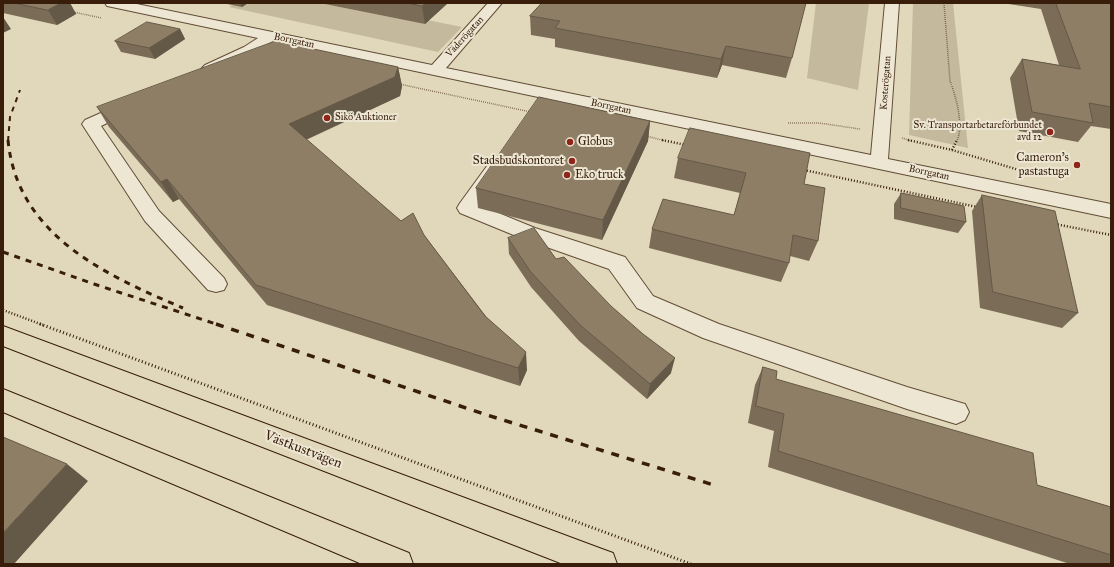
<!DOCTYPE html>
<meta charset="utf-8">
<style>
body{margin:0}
#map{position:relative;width:1114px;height:567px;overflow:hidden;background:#e1d8bb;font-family:"IM FELL Great Primer",serif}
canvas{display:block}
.frame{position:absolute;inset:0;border:4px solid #371d0a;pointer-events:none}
</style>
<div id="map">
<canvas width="1114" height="567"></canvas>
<div class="frame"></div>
</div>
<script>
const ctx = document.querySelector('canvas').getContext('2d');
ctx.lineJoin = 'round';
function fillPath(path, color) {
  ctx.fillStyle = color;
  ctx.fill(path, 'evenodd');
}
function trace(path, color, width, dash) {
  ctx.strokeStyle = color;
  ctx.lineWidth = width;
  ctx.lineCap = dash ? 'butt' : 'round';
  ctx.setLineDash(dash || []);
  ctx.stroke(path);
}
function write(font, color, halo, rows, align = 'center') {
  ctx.font = font + ' "IM FELL Great Primer",serif';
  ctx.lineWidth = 4;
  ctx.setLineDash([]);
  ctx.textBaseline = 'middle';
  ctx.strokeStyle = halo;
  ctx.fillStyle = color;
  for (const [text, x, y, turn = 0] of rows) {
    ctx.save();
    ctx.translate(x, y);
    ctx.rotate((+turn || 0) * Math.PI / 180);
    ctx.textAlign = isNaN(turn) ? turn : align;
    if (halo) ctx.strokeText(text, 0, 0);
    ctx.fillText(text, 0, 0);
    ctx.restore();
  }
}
fillPath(new Path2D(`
 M 235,3 L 343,3 L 462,27 L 438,52 L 229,7 Z
 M 816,3 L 869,3 L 858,90 L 807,78 Z
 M 913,3 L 953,3 L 968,148 L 909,135 Z`), '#c4b89d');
const minor = new Path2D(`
 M 105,3 L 132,3 L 432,65 L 488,3 L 502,3 L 446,68 L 871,155 L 885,3 L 899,3 L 888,159 L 1111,204 L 1111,218 L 273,41 L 254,53 L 210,73 L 205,71 L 202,68 L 205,65 L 244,47 L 258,38 L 112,7 L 107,6 Z
 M 130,100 L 136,101 L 138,105 L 136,109 L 101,126 L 159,211 L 224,278 L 227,284 L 224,290 L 216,292 L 208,290 L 145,221 L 82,124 L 85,120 Z
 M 494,164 L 501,166 L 503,170 L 479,205 L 535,228 L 625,257 L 653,296 L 719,324 L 907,387 L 965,404 L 969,412 L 965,420 L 956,424 L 907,409 L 703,338 L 637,308 L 609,269 L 521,238 L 460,213 L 457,208 L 460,203 L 487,166 Z`);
const major = new Path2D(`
 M 3,326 L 602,549 L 613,553 L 617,564 L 563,564 L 3,346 Z
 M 3,389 L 409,553 L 413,564 L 362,564 L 3,412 Z`);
trace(minor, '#624c36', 2);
trace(major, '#371d0a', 2);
trace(new Path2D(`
 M 944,3 L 950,81 C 956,96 964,126 957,141
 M 73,12 L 102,18
 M 399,84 L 531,112
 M 788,123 L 819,123 L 860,129
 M 646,136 L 666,141
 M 902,138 L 912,141`), '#371d0a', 1.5, [0.5, 1.5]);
trace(new Path2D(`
 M 662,140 L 686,145
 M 908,140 L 952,150 L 1019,170
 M 952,150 L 957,140
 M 804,170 L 977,207
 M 1055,224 L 1111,235
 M 3,310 L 43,325`), '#371d0a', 2.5, [1, 2]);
trace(new Path2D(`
 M 40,324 L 691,564`), '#371d0a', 3, [1, 2.5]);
fillPath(minor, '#ece6d3');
fillPath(major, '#e1d8bb');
trace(new Path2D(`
 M 8,141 L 10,117 L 20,90`), '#371d0a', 2, [5, 5]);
trace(new Path2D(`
 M 8,140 C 17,235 105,275 183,308
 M 3,252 L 94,284 L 219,325`), '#371d0a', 3, [6, 6]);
trace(new Path2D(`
 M 216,324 L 487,415 L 717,486`), '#371d0a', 3.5, [8, 8]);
fillPath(new Path2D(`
 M 3,3 L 70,3 L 76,14 L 57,25 L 3,13 Z
 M 222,3 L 248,3 L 242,7 Z
 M 325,3 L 448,3 L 425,24 L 325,4 Z
 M 542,3 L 792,58 L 786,78 L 722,65 L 717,78 L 555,47 L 555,39 L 531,35 L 530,16 Z
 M 1002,3 L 1111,3 L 1111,129 L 1091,126 L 1078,142 L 1019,131 L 1010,78 L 1022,59 L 1059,65 L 1041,9 Z
 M 180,29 L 185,39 L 155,59 L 121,52 L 115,41 Z
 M 398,67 L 402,86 L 400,96 L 306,140 L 401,221 L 424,235 L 527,370 L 520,386 L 267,305 L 179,199 L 173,202 L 109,127 L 97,107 Z
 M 650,121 L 648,141 L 602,240 L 478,208 L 476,188 Z
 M 678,158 L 804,184 L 818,241 L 809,261 L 790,256 L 789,263 L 781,282 L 649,248 L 652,229 L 734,215 L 740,193 L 674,178 Z
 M 901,193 L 966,222 L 958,233 L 894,219 L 894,204 Z
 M 982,195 L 1078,313 L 1062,328 L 980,308 L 972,211 Z
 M 508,238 L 556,259 L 671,373 L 647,399 L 579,341 L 531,287 L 509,254 Z
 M 763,367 L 776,379 L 1037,485 L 1111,507 L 1111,564 L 1070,564 L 768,467 L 774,431 L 748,423 L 755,385 Z`), '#7b6c58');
fillPath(new Path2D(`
 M 61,3 L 70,3 L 76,14 L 57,25 L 48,10 Z
 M 240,3 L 248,3 L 242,7 Z
 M 426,3 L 448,3 L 425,24 L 422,6 Z
 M 3,17 L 11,29 L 3,33 Z
 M 180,29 L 185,39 L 155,59 L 149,48 Z
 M 726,46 L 722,65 L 717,78 L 721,59 Z
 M 398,67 L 402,86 L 400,96 L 296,144 L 289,124 Z
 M 650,121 L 648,141 L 602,240 L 603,220 Z
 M 167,179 L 179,199 L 173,202 L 161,182 Z
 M 526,352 L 527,370 L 520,386 L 518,368 Z
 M 675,358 L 671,373 L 647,399 L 650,384 Z
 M 67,464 L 88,481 L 14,564 L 3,564 L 3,533 Z`), '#645847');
const building = new Path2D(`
 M 14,3 L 61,3 L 48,10 Z
 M 408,3 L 426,3 L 422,6 Z
 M 542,3 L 806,3 L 792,58 L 726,46 L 721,59 L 555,28 L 560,21 L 530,16 Z
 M 1056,3 L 1111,3 L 1111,107 L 1089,103 L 1093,123 L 1032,112 L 1022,59 L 1080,69 Z
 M 147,22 L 180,29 L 149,48 L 115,41 Z
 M 276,41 L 398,67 L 395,77 L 289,124 L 401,221 L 413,213 L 424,235 L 485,316 L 526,352 L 518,368 L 256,285 L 167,179 L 161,182 L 97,107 Z
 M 539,97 L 650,121 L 603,220 L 476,188 Z
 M 690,128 L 810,153 L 804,184 L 825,188 L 818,241 L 793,235 L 789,263 L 652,229 L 663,199 L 734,215 L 746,173 L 678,158 Z
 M 901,193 L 964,206 L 966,222 L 901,208 Z
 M 982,195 L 1055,211 L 1078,313 L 993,292 Z
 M 534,228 L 556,259 L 564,257 L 611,306 L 643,334 L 675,358 L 650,384 L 580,325 L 530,271 L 508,238 Z
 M 763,367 L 777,371 L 776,379 L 1033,453 L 1037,485 L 1111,507 L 1111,555 L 778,451 L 784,414 L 756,406 Z
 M 3,437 L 67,464 L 3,533 Z`);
fillPath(building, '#8f7e66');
trace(building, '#645847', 1);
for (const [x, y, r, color] of [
 [327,118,4,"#8f2418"],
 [1050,132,4,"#8f2418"],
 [570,142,4,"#8f2418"],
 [572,161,4,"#8f2418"],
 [1077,165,4,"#8f2418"],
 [567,175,4,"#8f2418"]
]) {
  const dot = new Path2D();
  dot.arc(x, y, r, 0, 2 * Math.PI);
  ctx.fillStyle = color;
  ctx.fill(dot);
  trace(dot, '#ece6d3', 1.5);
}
write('10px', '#371d0a', '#ece6d3', [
 ["Väderögatan",465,37,-48],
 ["Borrgatan",294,41,12],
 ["Kosterögatan",886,83,-86],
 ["Borrgatan",611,107,12],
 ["Borrgatan",929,173,12]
]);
write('10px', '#371d0a', '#ece6d3', [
 ["Sikö Auktioner",335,118],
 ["Sv. Transportarbetareförbundet",1042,126,"right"],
 ["avd 12",1042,138,"right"]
], 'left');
write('12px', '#371d0a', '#ece6d3', [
 ["Globus",578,142],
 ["Cameron's",1069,158,"right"],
 ["pastastuga",1069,172,"right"],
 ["Stadsbudskontoret",564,161,"right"],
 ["Eko truck",575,175]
], 'left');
write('14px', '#371d0a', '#ece6d3', [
 ["Västkustvägen",303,450,21]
]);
</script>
